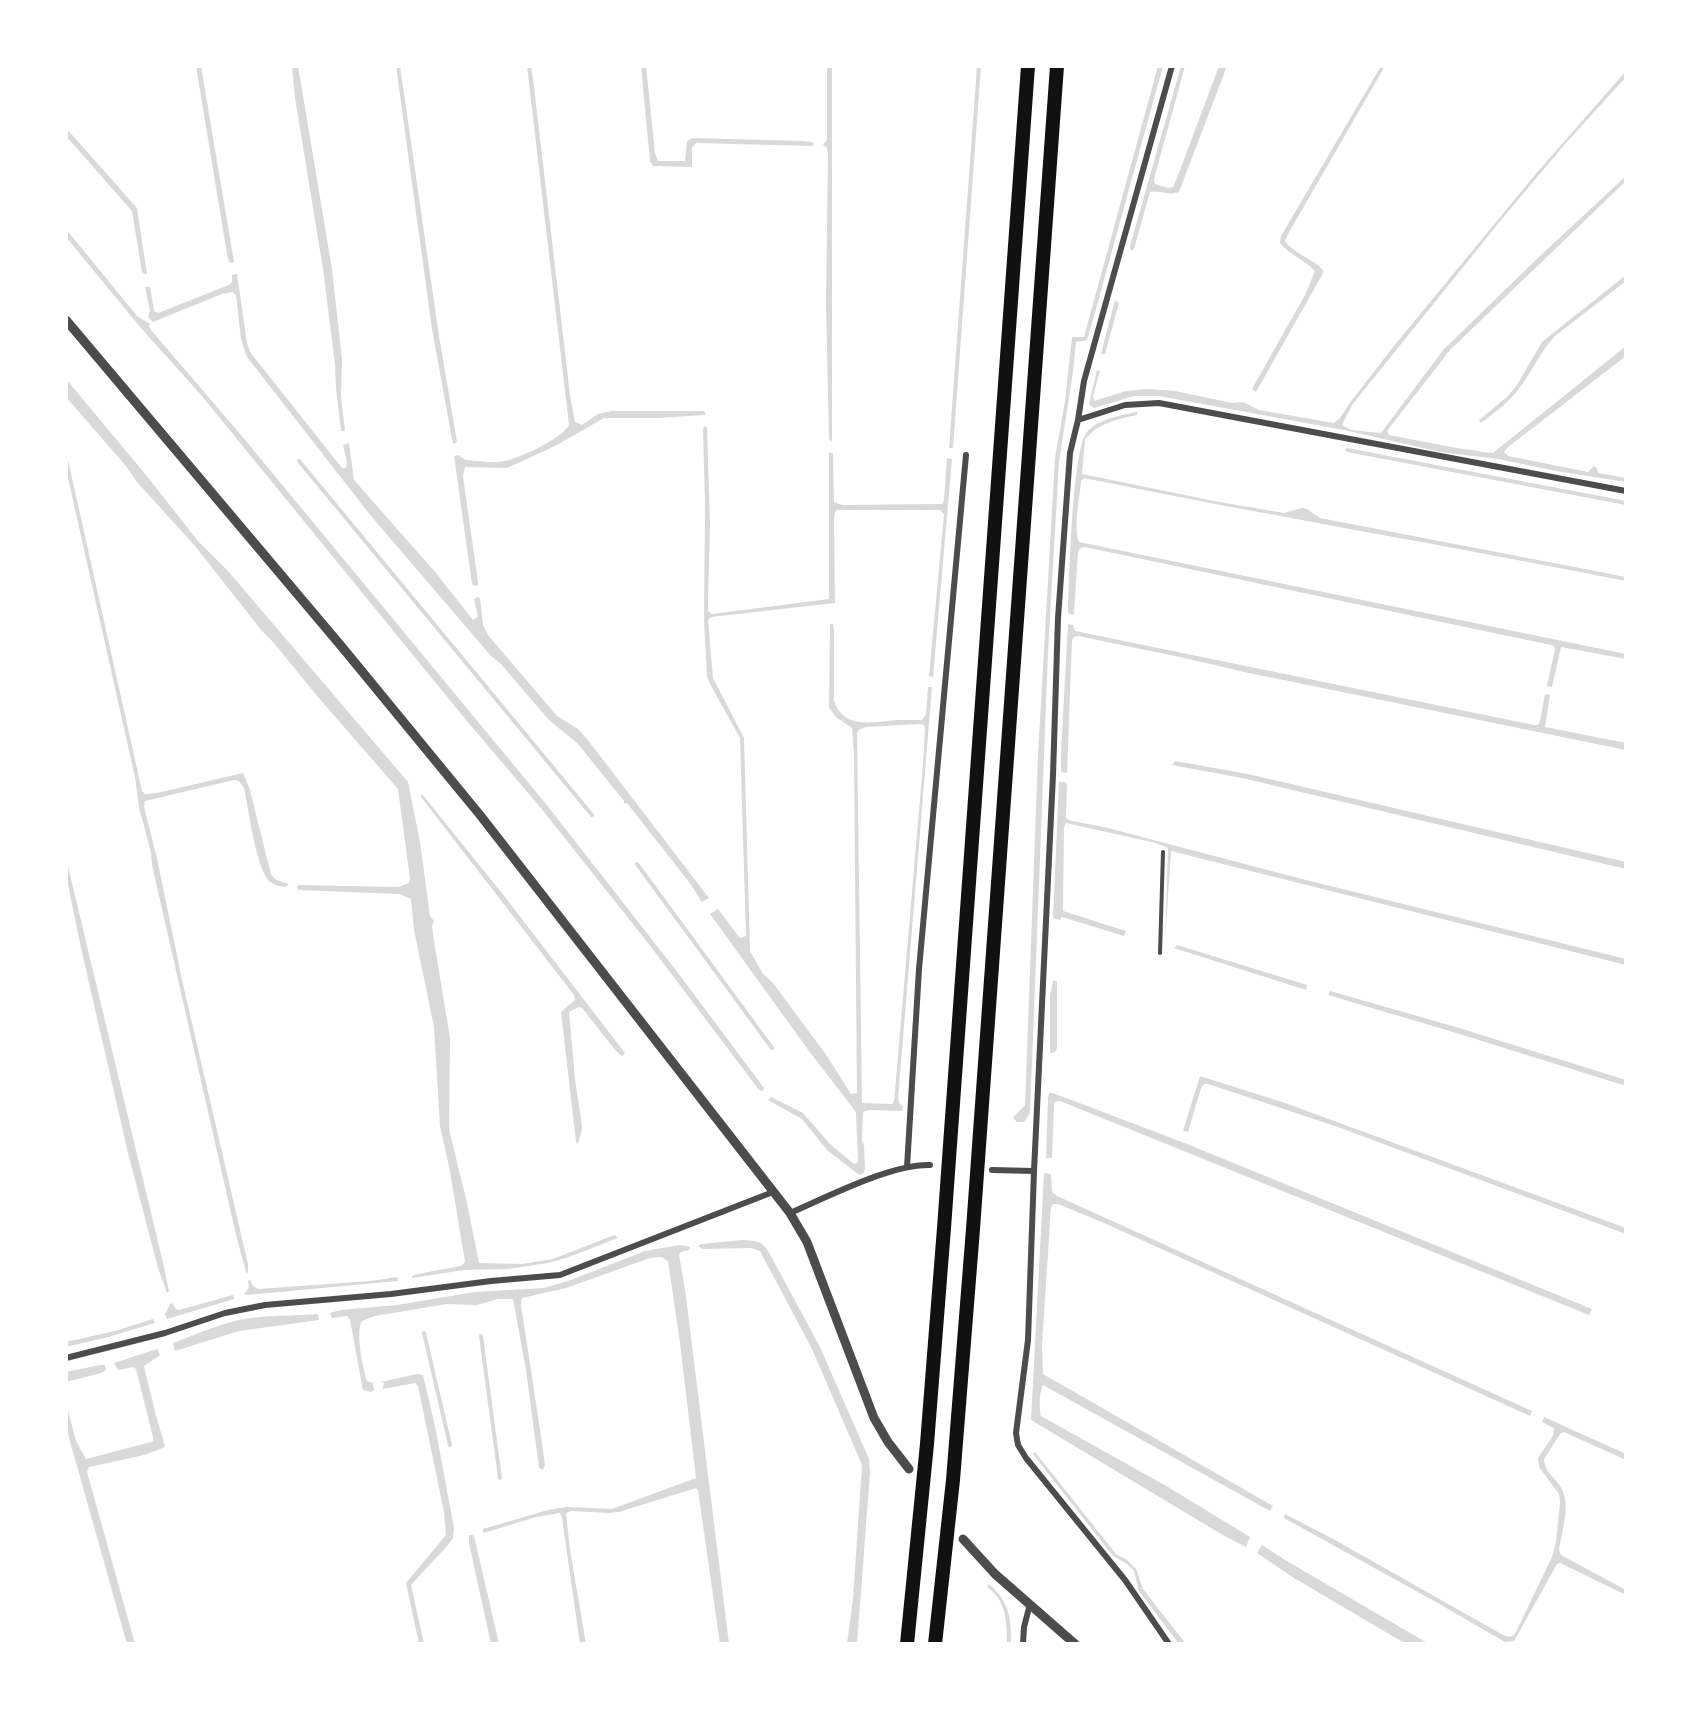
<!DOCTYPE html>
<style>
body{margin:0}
#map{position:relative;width:1692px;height:1710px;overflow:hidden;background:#fff;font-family:Cabin,sans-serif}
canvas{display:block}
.frame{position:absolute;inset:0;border:68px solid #fff;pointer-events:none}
</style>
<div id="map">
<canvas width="1692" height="1710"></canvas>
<div class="frame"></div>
</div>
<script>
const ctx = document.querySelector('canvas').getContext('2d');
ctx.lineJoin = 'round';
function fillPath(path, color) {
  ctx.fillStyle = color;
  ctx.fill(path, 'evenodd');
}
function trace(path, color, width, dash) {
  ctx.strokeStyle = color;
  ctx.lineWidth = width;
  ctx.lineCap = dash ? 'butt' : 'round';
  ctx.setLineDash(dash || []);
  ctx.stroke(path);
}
fillPath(new Path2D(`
 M 196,66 L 201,66 L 234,262 L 232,263 L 229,262 L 227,254 Z
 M 292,66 L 298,66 L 332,269 L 342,359 L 341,396 L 345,431 L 341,431 L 336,389 L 335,364 L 323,269 L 295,98 Z
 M 396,66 L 400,66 L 439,336 L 457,442 L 453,444 L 432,329 Z
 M 527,66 L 531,66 L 534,87 L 570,395 L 575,422 L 582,425 L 598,414 L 612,411 L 704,411 L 706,415 L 656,418 L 604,418 L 555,446 L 507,468 L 465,467 L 463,477 L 478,582 L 478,585 L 475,586 L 472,584 L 454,456 L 459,455 C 464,461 468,460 476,461 C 484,461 491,463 499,462 C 515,461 562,439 569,425 Z
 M 641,66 L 646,66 L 655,153 L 658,161 L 685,161 L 687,141 L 693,138 L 802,141 L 812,142 L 814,144 L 812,146 L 696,143 L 692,148 L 692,167 L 653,166 L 650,161 Z
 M 827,66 L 832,66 L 832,442 L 829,439 L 826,303 L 828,155 L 827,148 L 823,145 L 827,140 Z
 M 977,66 L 981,66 L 953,448 L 949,448 Z
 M 1158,66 L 1163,66 L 1096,309 L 1087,340 L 1076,342 L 1073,372 L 1059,462 L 1055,531 L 1048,653 L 1030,1113 L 1024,1122 L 1017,1122 L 1013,1118 L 1025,1105 L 1038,755 L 1055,458 L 1065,401 L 1072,337 L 1084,337 Z
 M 1181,66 L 1185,66 L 1154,179 L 1155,184 L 1168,188 L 1173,187 L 1177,178 L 1219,66 L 1227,66 L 1179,192 C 1168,196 1161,190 1150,192 L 1134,249 L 1131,251 L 1130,246 Z
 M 1381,66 L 1385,66 L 1288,234 L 1285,241 C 1294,254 1312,258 1323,270 L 1322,275 L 1256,392 L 1252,389 L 1305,295 L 1315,271 C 1305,260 1290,255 1280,243 L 1281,236 Z
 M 1626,71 L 1626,77 L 1565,144 L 1501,220 L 1352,405 L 1342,425 L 1351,430 L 1381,433 L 1444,349 L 1540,256 L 1626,176 L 1626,181 L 1450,350 L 1387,431 L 1389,435 L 1462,449 C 1473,449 1482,453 1493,453 L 1626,346 L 1626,356 L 1508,447 L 1504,452 L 1508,456 L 1588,472 L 1594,466 L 1597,468 L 1598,473 L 1626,478 L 1626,482 L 1556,471 L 1498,459 L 1440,452 L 1344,430 L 1159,396 L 1134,396 L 1094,408 L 1089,404 L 1097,370 L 1100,371 L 1093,396 L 1094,401 L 1126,391 L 1148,389 L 1175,391 L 1232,403 L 1243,402 L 1259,410 L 1334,423 L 1340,418 L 1349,404 L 1393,347 L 1534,176 Z
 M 66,128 L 137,208 L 147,274 L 144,274 L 142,272 L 132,211 L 66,136 Z
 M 66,229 L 137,316 L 150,324 L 149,326 L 151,330 L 241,435 L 546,804 L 675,969 L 764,1088 L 763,1091 L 759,1090 L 648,943 L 540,807 L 466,720 L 201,395 L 141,328 L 75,248 L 66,237 Z
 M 237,274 L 247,343 L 250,352 L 342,468 L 346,468 L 347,462 L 343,445 L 349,443 L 354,480 L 436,573 L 473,620 L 478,616 L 474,600 L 476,597 L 480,598 L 483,625 L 488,635 L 557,716 L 578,729 L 587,739 L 709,898 L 702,902 L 689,882 L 627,803 L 624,803 L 624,801 L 578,744 L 549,720 L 500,663 L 491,656 L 371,516 L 247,357 L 241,339 L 236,295 L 232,292 L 222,294 L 153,322 L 148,317 L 150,311 L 145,287 L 150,287 L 154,311 L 158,313 L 229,285 L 232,282 L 232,275 Z
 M 1626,275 L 1626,281 L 1555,336 C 1542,350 1534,367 1523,383 C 1512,400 1497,411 1481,423 L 1479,420 L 1507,397 L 1517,385 L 1542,342 Z
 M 1115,300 L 1119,303 L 1105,354 L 1101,354 Z
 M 66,379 L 146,475 L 198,541 L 228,571 L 408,782 L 420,842 L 430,916 L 434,921 L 432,926 L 434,941 L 450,1038 L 449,1129 L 467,1203 L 479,1263 L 522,1264 L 553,1259 L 609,1237 L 615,1235 L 618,1238 L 569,1257 L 548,1263 L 508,1269 L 464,1270 L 412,1278 L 412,1276 L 418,1274 L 461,1266 L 465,1262 L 450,1171 L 440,1126 L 434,1027 L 414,930 L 411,899 L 400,894 L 299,890 L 297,888 L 298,885 L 398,887 L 409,883 L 410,879 L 398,789 L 318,697 L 273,642 L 262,631 L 195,546 L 137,482 L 126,466 L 66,397 Z
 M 1137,412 L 1137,415 C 1119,419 1097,423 1085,440 L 1082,474 L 1214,501 L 1284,513 L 1302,508 L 1307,509 L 1320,518 L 1626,577 L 1626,581 C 1446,545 1264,515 1084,478 L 1081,481 C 1080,497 1073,527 1079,542 L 1626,654 L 1626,659 L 1561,647 L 1552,687 L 1547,686 L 1555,649 L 1554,646 L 1551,645 L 1085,547 L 1080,548 L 1078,552 L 1074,615 L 1068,613 C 1069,584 1072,448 1087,432 C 1098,419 1121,415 1137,412 Z
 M 704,426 L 707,427 L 710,524 L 708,601 L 708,611 L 712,614 L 829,599 L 829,453 L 833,453 L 833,458 L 834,502 L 842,505 L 942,504 L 944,500 L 947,458 L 952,459 L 933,677 L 929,676 L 944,514 L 940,510 L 837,510 L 835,512 L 834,519 L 835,603 L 711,617 L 708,620 L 713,678 L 744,738 L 750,951 L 763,974 L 773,983 L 827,1056 L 851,1094 L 857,1093 L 854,754 L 852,728 L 836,717 L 829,708 L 830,624 L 833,624 L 834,630 L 834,701 C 844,730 874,722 897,720 C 905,720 914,720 922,720 L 926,714 L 928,687 L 932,687 L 898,1099 L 900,1104 L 903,1106 L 902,1111 L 869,1110 L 863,1112 L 862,1141 L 864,1145 L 865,1169 L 863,1174 L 859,1175 L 827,1150 L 802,1119 L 768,1100 L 771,1097 L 803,1113 L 830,1144 L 854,1164 L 858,1162 L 856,1112 L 809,1051 L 710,914 L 718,909 L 740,938 L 746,936 L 740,738 L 710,684 L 707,676 L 704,621 L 705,501 L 703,430 ZM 920,724 L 924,725 L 925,728 L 923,764 L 894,1102 L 892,1104 L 862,1103 L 857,733 L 860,729 L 866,727 Z
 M 1347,448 L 1626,501 L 1626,505 L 1347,452 L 1345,450 Z
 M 66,451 L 142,791 L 145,794 L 157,793 L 243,773 L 250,790 L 271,874 L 276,880 L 289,884 L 285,887 C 279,886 273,885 268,880 C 255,862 249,811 244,788 L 239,781 L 234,780 L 145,801 L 144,807 L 157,858 L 182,980 L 248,1264 L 248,1273 L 246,1272 L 236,1235 L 152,865 L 151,853 L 142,818 C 138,810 137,784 134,773 L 66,469 Z
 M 1068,624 L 1073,625 L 1075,631 L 1534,725 L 1538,725 L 1540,721 L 1545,694 L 1550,695 L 1545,727 L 1626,743 L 1626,750 L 1244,672 C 1189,658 1134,648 1079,636 L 1074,637 L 1072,640 L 1067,773 L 1061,772 L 1061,751 Z
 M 1175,761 L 1248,774 L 1626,862 L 1626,869 L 1242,778 L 1172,765 Z
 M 1059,782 L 1065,782 L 1067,784 L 1066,818 L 1072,821 L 1104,827 L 1302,879 L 1626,959 L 1626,965 L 1171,851 L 1165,943 L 1168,848 L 1156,843 L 1066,823 L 1064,827 L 1063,911 L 1126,931 L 1124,936 L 1062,917 L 1060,920 L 1053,918 Z
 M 422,794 L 505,897 L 625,1053 L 622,1056 L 616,1051 L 582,1008 L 579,1007 L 569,1012 L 575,1079 L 581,1119 L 582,1129 L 578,1144 L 576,1142 L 561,1012 L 575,1000 L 574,995 L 421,797 Z
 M 66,858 L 164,1267 L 169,1291 L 167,1293 L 158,1268 L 128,1153 L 81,948 L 66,875 Z
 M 1177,945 L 1307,985 L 1306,990 L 1174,948 Z
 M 1053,981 L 1057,981 L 1057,1048 L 1055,1052 L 1050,1053 L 1050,996 Z
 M 1330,991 L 1456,1027 L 1626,1080 L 1626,1086 L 1453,1032 L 1328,995 Z
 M 1200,1076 L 1285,1103 L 1626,1228 L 1626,1234 L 1335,1126 L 1208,1084 L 1204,1084 L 1201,1088 L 1188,1132 L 1183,1131 Z
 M 1053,1093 L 1182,1142 L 1592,1309 L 1589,1315 L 1060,1101 L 1055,1102 L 1054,1105 L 1052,1158 L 1046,1158 L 1048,1098 L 1049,1093 Z
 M 1044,1173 L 1051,1174 L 1052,1192 L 1057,1196 L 1532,1411 L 1530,1416 L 1104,1223 L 1058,1204 L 1053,1204 L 1051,1207 L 1042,1344 L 1043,1374 L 1273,1506 L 1270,1511 L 1043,1385 C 1039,1393 1039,1407 1041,1416 L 1168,1487 L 1250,1537 L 1246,1547 L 1221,1534 L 1031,1420 Z
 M 743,1240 C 762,1241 763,1242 772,1258 L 820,1347 L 869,1459 L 870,1473 L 857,1644 L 847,1644 L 853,1599 L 862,1465 L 812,1349 L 760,1251 L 751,1248 L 703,1249 L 698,1246 L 701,1244 Z
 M 680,1245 L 690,1247 L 689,1250 L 681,1252 L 679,1255 L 685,1289 L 729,1644 L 720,1644 L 698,1490 L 696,1488 L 619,1512 L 609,1513 L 571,1511 L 566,1513 L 570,1550 L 586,1644 L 580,1644 L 562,1518 L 560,1513 L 536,1517 L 487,1532 L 483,1533 L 483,1529 L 548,1510 L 566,1507 L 612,1509 L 696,1478 L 680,1343 L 668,1261 L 661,1257 L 650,1258 L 566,1288 L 522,1298 L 521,1305 L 542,1443 L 545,1465 L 543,1470 L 539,1468 L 526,1370 L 513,1299 L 498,1299 L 477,1305 L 447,1304 L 375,1316 L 362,1321 C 355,1332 363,1368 367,1381 L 373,1383 L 374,1390 L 371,1392 L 363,1390 L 350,1320 L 347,1316 L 332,1318 L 330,1313 L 341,1310 L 397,1305 L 475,1292 L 544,1288 L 568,1281 L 645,1251 Z
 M 397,1277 L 398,1281 L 247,1295 L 244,1294 L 249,1288 L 248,1281 L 250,1280 L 253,1286 L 258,1289 L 370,1281 Z
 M 233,1295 L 234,1299 L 167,1319 L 165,1314 L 170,1304 L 172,1303 L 176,1309 L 179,1310 Z
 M 318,1314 L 319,1320 L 239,1331 L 175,1351 L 173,1343 C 197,1334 219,1324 244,1319 C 269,1315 293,1316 318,1314 Z
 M 153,1319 L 155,1323 L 108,1337 L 66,1347 L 66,1342 L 115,1331 Z
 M 157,1349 L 160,1355 L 144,1366 L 156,1416 L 165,1446 L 163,1448 L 144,1455 L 89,1467 L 87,1472 L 135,1644 L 127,1644 L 66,1427 L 66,1403 L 76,1441 L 86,1459 L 151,1442 L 153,1441 L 153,1437 L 136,1369 L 133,1367 L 118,1370 L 114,1363 Z
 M 100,1365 L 105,1365 L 106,1370 L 101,1373 L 66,1382 L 66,1372 Z
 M 417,1374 L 423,1375 L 435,1426 L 454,1528 L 453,1538 L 448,1545 L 411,1585 L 424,1644 L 419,1644 L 406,1583 L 446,1535 L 444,1512 L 418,1386 L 415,1383 L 383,1389 L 384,1383 L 381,1382 Z
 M 1544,1417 L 1626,1454 L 1626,1460 L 1564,1432 L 1560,1434 L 1544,1459 C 1546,1474 1553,1475 1561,1487 C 1571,1505 1562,1531 1559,1550 L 1561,1555 L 1626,1590 L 1626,1595 L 1560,1563 L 1557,1564 L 1514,1641 L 1505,1642 L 1436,1602 L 1284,1518 L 1285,1514 L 1335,1540 L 1503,1635 L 1510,1637 L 1515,1634 L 1552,1557 L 1556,1542 L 1560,1503 L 1559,1494 L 1539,1467 L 1538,1458 L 1553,1436 L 1554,1428 L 1542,1422 Z
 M 1035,1452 L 1116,1554 L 1127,1560 L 1136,1569 L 1143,1589 L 1186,1644 L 1179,1644 L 1139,1591 L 1134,1571 L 1127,1564 L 1113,1556 L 1033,1454 Z
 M 469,1535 L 473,1535 L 475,1540 L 499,1644 L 491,1644 L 469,1543 Z
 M 1262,1545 L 1285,1560 L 1429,1644 L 1406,1644 L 1294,1578 L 1257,1553 Z
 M 989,1584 C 1010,1603 1011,1617 1011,1644 L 1007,1644 C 1007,1621 1006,1600 987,1587 Z`), '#d9d9d9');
trace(new Path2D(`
 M 299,461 L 592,815
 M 637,864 L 772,1048
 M 424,1333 L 450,1445
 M 481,1336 L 500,1478`), '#d9d9d9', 4);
trace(new Path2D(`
 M 1160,953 L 1163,852`), '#4c4c4c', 4);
trace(new Path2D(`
 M 1078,420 L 1125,405 L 1159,403 L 1626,491
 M 907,1167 L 919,969 L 966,455
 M 992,1170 L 1034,1171 L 1053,775 L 1058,618 L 1070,453 L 1078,420 L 1084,381 L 1172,66
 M 1034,1171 L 1028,1340 L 1016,1433 L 1018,1445 L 1026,1458 L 1125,1580 L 1169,1644
 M 790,1213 C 827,1197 891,1164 930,1165
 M 66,1358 L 165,1333 L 225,1313 L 265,1305 L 391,1294 L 491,1281 L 560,1275 L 773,1192
 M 1023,1644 L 1024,1627 L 1030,1604`), '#4c4c4c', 6);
trace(new Path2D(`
 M 66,320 L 342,647 L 480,815 L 790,1213 L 807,1242 L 874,1418 L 888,1442 L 909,1469
 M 963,1539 L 995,1574 L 1075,1644`), '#4c4c4c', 9);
trace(new Path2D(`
 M 907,1644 L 927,1444 L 944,1228 L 1028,66
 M 935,1644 L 953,1480 L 973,1229 L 1057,66`), '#111', 14);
</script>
